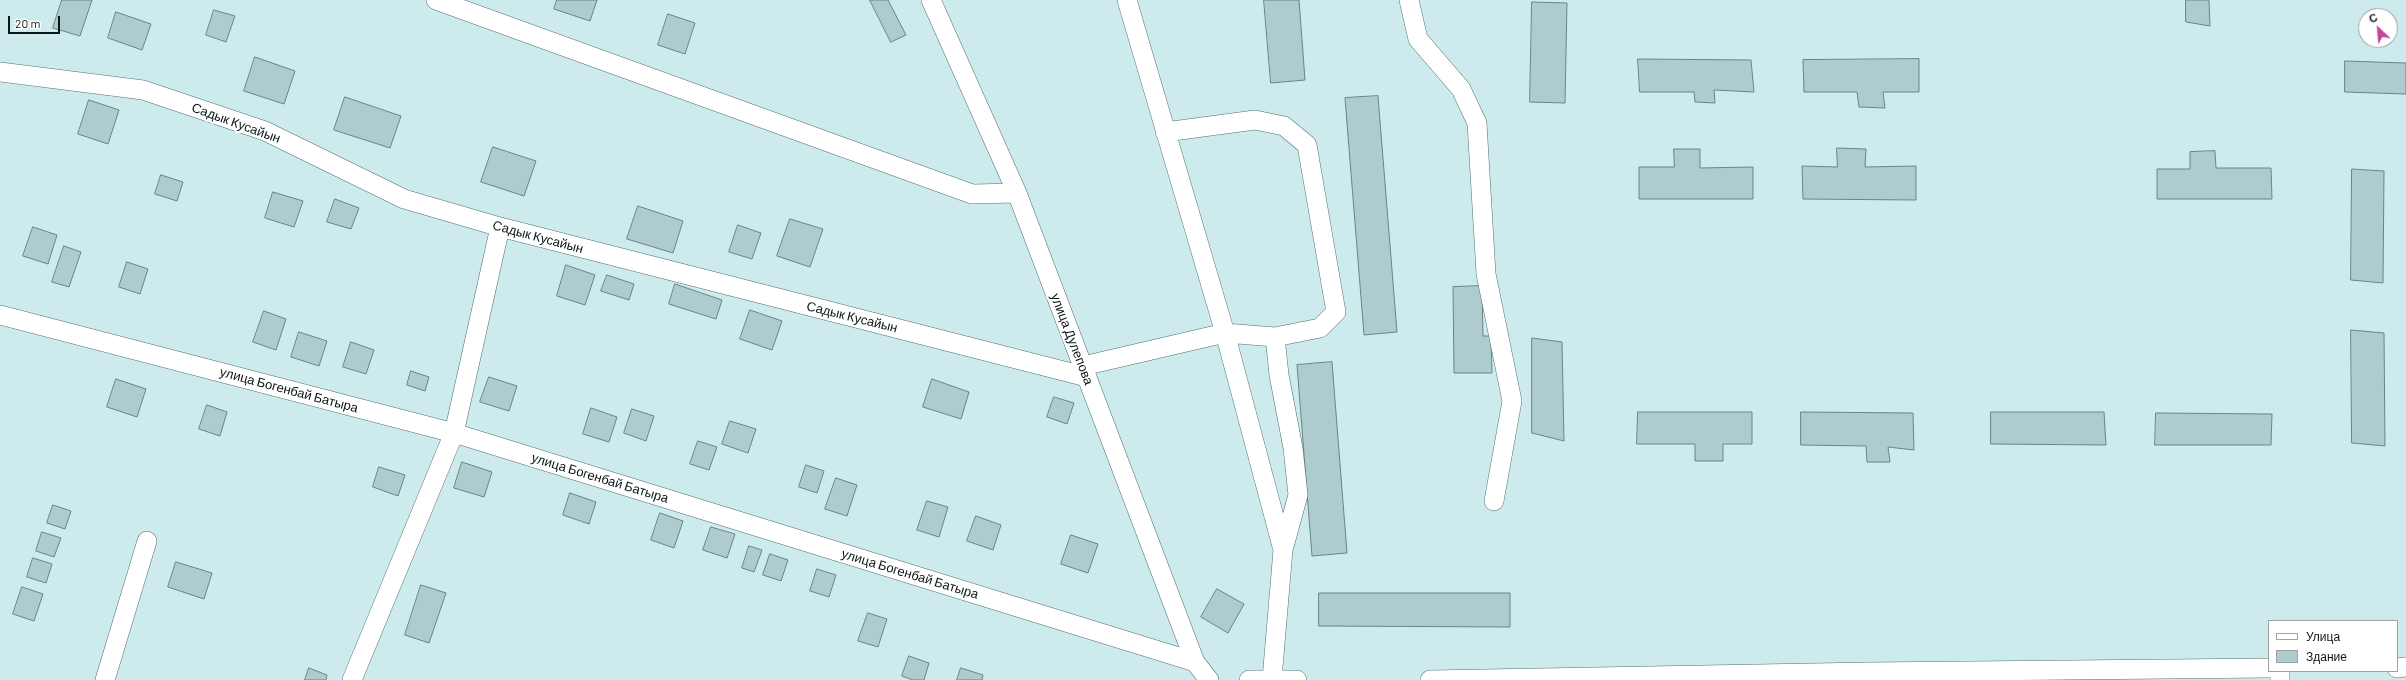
<!DOCTYPE html>
<meta charset="utf-8">
<style>
body{margin:0}
#map{position:relative;width:2406px;height:680px;overflow:hidden;background:#cdebed;font-family:Barlow,sans-serif}
canvas{display:block}
.legend{position:absolute;left:2268px;top:620px;width:130px;height:52px;box-sizing:border-box;background:#fff;border:1px solid #9da2a2;margin:0;padding:5px 7px;list-style:none;font-size:12px;color:#0b1617}
.legend li{display:flex;align-items:center;gap:8px;height:20px}
.legend b{width:20px;border:1px solid #9da2a2}
.north{position:absolute;left:2358px;top:8px;width:40px;height:40px;box-sizing:border-box;background:#fff;border:1px solid #9da2a2;border-radius:50%;rotate:334deg;font-size:11px;font-weight:700;line-height:16px;text-align:center;color:#0b1617}
.north::after{content:'';display:block;margin:auto;width:14px;height:18px;background:#c64795;clip-path:polygon(50% 0,100% 100%,50% 72%,0 100%)}
.scale{position:absolute;left:8px;top:16px;width:52px;height:18px;box-sizing:border-box;border:2px solid #0b1617;border-top:0;padding-left:5px;font-size:12px;line-height:14px;white-space:nowrap;color:#0b1617;-webkit-text-stroke:3px #fff;paint-order:stroke}
</style>
<div id="map">
<canvas width="2406" height="680"></canvas>
<ul class="legend">
<li><b style="height:5px;background:#fff"></b>Улица</li>
<li><b style="height:11px;background:#aeccce"></b>Здание</li>
</ul>
<div class="north">С</div>
<div class="scale">20 m</div>
</div>
<script>
const ctx = document.querySelector('canvas').getContext('2d');
ctx.lineJoin = 'round';
function fillPath(path, color) {
  ctx.fillStyle = color;
  ctx.fill(path, 'evenodd');
}
function trace(path, color, width, dash) {
  ctx.strokeStyle = color;
  ctx.lineWidth = width;
  ctx.lineCap = dash ? 'butt' : 'round';
  ctx.setLineDash(dash || []);
  ctx.stroke(path);
}
function write(font, color, halo, rows, align = 'center') {
  ctx.font = font + ' Barlow,sans-serif';
  ctx.lineWidth = 4;
  ctx.setLineDash([]);
  ctx.textBaseline = 'middle';
  ctx.strokeStyle = halo;
  ctx.fillStyle = color;
  for (const [text, x, y, turn = 0] of rows) {
    ctx.save();
    ctx.translate(x, y);
    ctx.rotate((+turn || 0) * Math.PI / 180);
    ctx.textAlign = isNaN(turn) ? turn : align;
    if (halo) ctx.strokeText(text, 0, 0);
    ctx.fillText(text, 0, 0);
    ctx.restore();
  }
}
const building = new Path2D(`
 M 62,0 L 92,0 L 80,36 L 53,28 Z
 M 557,0 L 597,0 L 590,21 L 554,9 Z
 M 870,0 L 888,0 L 906,35 L 891,42 Z
 M 1264,0 L 1299,0 L 1305,80 L 1271,83 Z
 M 2186,0 L 2209,0 L 2210,26 L 2186,22 Z
 M 1532,2 L 1567,3 L 1565,103 L 1530,102 Z
 M 214,10 L 235,16 L 226,42 L 206,35 Z
 M 116,12 L 151,24 L 142,50 L 108,38 Z
 M 668,14 L 695,23 L 685,54 L 658,45 Z
 M 255,57 L 295,71 L 284,104 L 244,91 Z
 M 1638,59 L 1751,60 L 1754,92 L 1714,90 L 1715,103 L 1695,102 L 1694,92 L 1640,92 Z
 M 1919,59 L 1919,92 L 1883,92 L 1885,108 L 1859,107 L 1857,92 L 1804,92 L 1803,60 Z
 M 2345,61 L 2406,63 L 2406,94 L 2345,92 Z
 M 1378,96 L 1397,332 L 1364,335 L 1345,98 Z
 M 345,97 L 401,116 L 390,148 L 334,130 Z
 M 89,100 L 119,110 L 108,144 L 78,134 Z
 M 493,147 L 536,161 L 524,196 L 481,182 Z
 M 1837,148 L 1866,149 L 1865,167 L 1916,166 L 1916,200 L 1803,199 L 1802,166 L 1837,167 Z
 M 1674,149 L 1700,149 L 1700,168 L 1753,167 L 1753,199 L 1639,199 L 1639,167 L 1674,167 Z
 M 2215,151 L 2216,168 L 2271,168 L 2272,199 L 2157,199 L 2157,169 L 2190,169 L 2190,152 Z
 M 2352,169 L 2384,171 L 2383,283 L 2351,280 Z
 M 161,175 L 183,182 L 177,201 L 155,194 Z
 M 273,192 L 303,201 L 294,227 L 265,218 Z
 M 335,199 L 359,208 L 351,229 L 327,222 Z
 M 638,206 L 683,221 L 673,253 L 627,239 Z
 M 790,219 L 823,229 L 810,267 L 777,256 Z
 M 738,225 L 761,233 L 752,259 L 729,252 Z
 M 33,227 L 57,235 L 48,264 L 23,256 Z
 M 64,246 L 81,252 L 69,287 L 52,282 Z
 M 127,262 L 148,269 L 140,294 L 119,287 Z
 M 566,265 L 595,275 L 585,305 L 557,296 Z
 M 607,275 L 634,284 L 629,300 L 601,291 Z
 M 675,284 L 722,300 L 716,319 L 669,304 Z
 M 1482,286 L 1483,336 L 1491,336 L 1492,373 L 1454,373 L 1453,287 Z
 M 750,310 L 782,321 L 772,350 L 740,339 Z
 M 264,311 L 286,319 L 276,350 L 253,342 Z
 M 2351,330 L 2384,333 L 2385,446 L 2352,443 Z
 M 299,332 L 327,341 L 319,366 L 291,357 Z
 M 1532,338 L 1562,342 L 1564,441 L 1532,433 Z
 M 351,342 L 374,350 L 366,374 L 343,367 Z
 M 1332,362 L 1347,553 L 1312,556 L 1297,365 Z
 M 411,371 L 429,377 L 425,391 L 407,385 Z
 M 489,377 L 517,386 L 509,411 L 480,402 Z
 M 116,379 L 146,389 L 137,417 L 107,407 Z
 M 932,379 L 969,392 L 961,419 L 923,407 Z
 M 1054,397 L 1074,403 L 1067,424 L 1047,417 Z
 M 207,405 L 227,412 L 220,436 L 199,429 Z
 M 591,408 L 617,417 L 609,442 L 583,434 Z
 M 632,409 L 654,416 L 646,441 L 624,433 Z
 M 1638,412 L 1752,412 L 1752,444 L 1723,444 L 1723,461 L 1695,461 L 1695,444 L 1637,444 Z
 M 1801,412 L 1913,413 L 1914,450 L 1888,447 L 1890,462 L 1867,462 L 1866,446 L 1801,445 Z
 M 1991,412 L 2104,412 L 2106,445 L 1991,444 Z
 M 2156,413 L 2272,414 L 2271,445 L 2155,445 Z
 M 730,421 L 756,429 L 748,453 L 722,444 Z
 M 698,441 L 717,447 L 709,470 L 690,464 Z
 M 462,462 L 492,472 L 484,497 L 454,488 Z
 M 806,465 L 824,471 L 817,493 L 799,487 Z
 M 379,467 L 405,475 L 398,496 L 373,487 Z
 M 836,478 L 857,485 L 847,516 L 825,509 Z
 M 570,493 L 596,502 L 589,524 L 563,515 Z
 M 927,501 L 948,507 L 939,537 L 917,530 Z
 M 53,505 L 71,511 L 65,529 L 47,523 Z
 M 660,513 L 683,521 L 674,548 L 651,540 Z
 M 976,516 L 1001,525 L 993,550 L 967,541 Z
 M 711,527 L 735,534 L 727,558 L 703,550 Z
 M 42,532 L 61,538 L 54,557 L 36,551 Z
 M 1071,535 L 1098,544 L 1088,573 L 1061,564 Z
 M 749,546 L 762,550 L 754,572 L 742,568 Z
 M 770,554 L 788,560 L 781,581 L 763,575 Z
 M 33,558 L 52,564 L 46,583 L 27,577 Z
 M 176,562 L 212,573 L 204,599 L 168,587 Z
 M 817,569 L 836,575 L 829,597 L 810,591 Z
 M 421,585 L 446,593 L 429,643 L 405,635 Z
 M 22,587 L 43,594 L 34,621 L 13,614 Z
 M 1217,589 L 1244,604 L 1228,633 L 1201,617 Z
 M 1319,593 L 1510,593 L 1510,627 L 1319,626 Z
 M 868,613 L 887,619 L 878,647 L 858,641 Z
 M 909,656 L 929,663 L 924,680 L 913,680 L 902,676 Z
 M 309,668 L 327,675 L 326,680 L 305,680 Z
 M 961,668 L 983,675 L 982,680 L 957,680 Z`);
fillPath(building, '#aeccce');
trace(building, '#688486', 1);
const minor = new Path2D(`
 M 436,0 L 972,194 L 1017,193
 M 931,0 L 1017,193 L 1195,662 L 1209,680
 M 1127,0 L 1225,333 L 1283,550 L 1272,679
 M 1409,0 L 1418,39 L 1461,89 L 1477,123 L 1486,274 L 1512,401 L 1494,501
 M 0,72 L 143,90 L 265,131 L 404,199 L 500,227 L 1087,377
 M 0,315 L 454,433 L 1195,662
 M 1275,337 L 1279,375 L 1293,448 L 1298,495 L 1283,550
 M 1083,366 L 1225,333 L 1275,337 L 1320,328 L 1336,312 L 1307,145 L 1284,126 L 1255,120 L 1165,132
 M 2397,668 L 2406,667
 M 105,680 L 147,541
 M 352,680 L 454,433 L 500,227
 M 1249,680 L 1297,680
 M 1430,680 L 1868,672 L 2269,668
 M 2280,680 L 2280,671`);
trace(minor, '#536f71', 20);
trace(minor, '#fff', 19);
write('13px', '#0b1617', '#fff', [
 ["Садык Кусайын",236,123,20],
 ["Садык Кусайын",538,237,15],
 ["Садык Кусайын",852,317,14],
 ["улица Дулепова",1072,339,69],
 ["улица Богенбай Батыра",289,390,15],
 ["улица Богенбай Батыра",600,478,17],
 ["улица Богенбай Батыра",910,574,17]
]);
</script>
